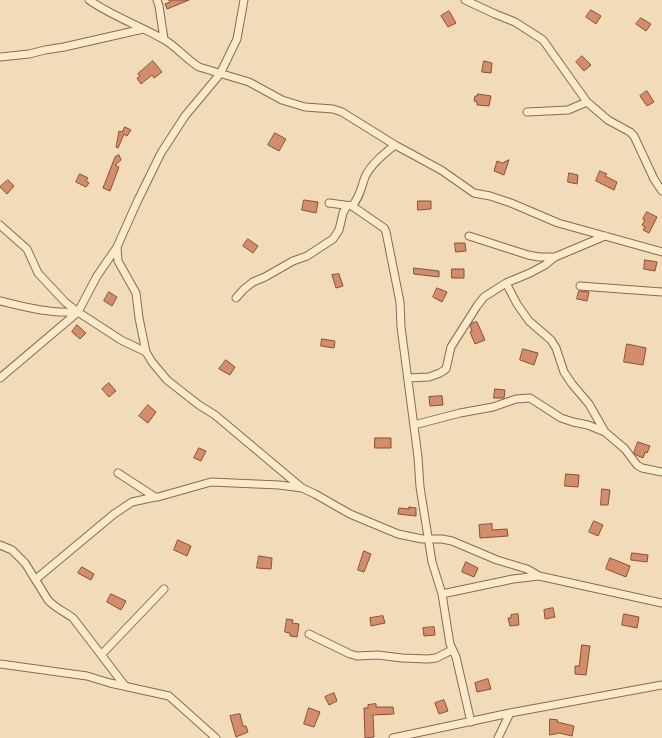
<!DOCTYPE html>
<style>
body{margin:0}
canvas{display:block;background:#f1dbb8}
</style>
<canvas width="662" height="738"></canvas>
<script>
const ctx = document.querySelector('canvas').getContext('2d');
ctx.lineJoin = 'round';
function fillPath(path, color) {
  ctx.fillStyle = color;
  ctx.fill(path, 'evenodd');
}
function trace(path, color, width, dash) {
  ctx.strokeStyle = color;
  ctx.lineWidth = width;
  ctx.lineCap = dash ? 'butt' : 'round';
  ctx.setLineDash(dash || []);
  ctx.stroke(path);
}
const building = new Path2D(`
 M 169,0 L 189,0 L 167,9 L 165,4 L 170,2 Z
 M 591,10 L 601,16 L 596,24 L 586,17 Z
 M 449,11 L 456,23 L 448,27 L 441,16 Z
 M 641,18 L 651,24 L 646,31 L 636,24 Z
 M 582,56 L 591,65 L 584,71 L 576,62 Z
 M 153,61 L 162,72 L 154,78 L 152,75 L 141,84 L 137,78 L 140,76 L 138,74 Z
 M 484,61 L 492,63 L 491,73 L 482,72 Z
 M 647,91 L 654,102 L 647,106 L 640,96 Z
 M 478,94 L 491,96 L 489,106 L 477,105 L 477,102 L 474,101 L 475,96 L 477,96 Z
 M 125,127 L 131,130 L 127,136 L 124,134 L 118,148 L 116,147 L 119,131 L 122,132 Z
 M 275,133 L 286,139 L 279,151 L 268,145 Z
 M 119,155 L 121,160 L 115,165 L 119,167 L 110,191 L 103,188 L 115,157 Z
 M 509,160 L 504,175 L 494,171 L 497,161 L 502,163 Z
 M 600,171 L 607,174 L 605,176 L 617,182 L 614,190 L 596,181 Z
 M 569,173 L 578,175 L 577,184 L 568,182 Z
 M 80,174 L 88,178 L 86,181 L 89,183 L 86,187 L 76,182 Z
 M 8,180 L 14,186 L 7,194 L 0,187 Z
 M 304,200 L 318,202 L 316,213 L 302,210 Z
 M 418,201 L 431,201 L 431,209 L 418,210 Z
 M 647,212 L 657,217 L 649,233 L 643,230 L 645,227 L 642,225 L 645,220 L 643,219 Z
 M 248,239 L 258,246 L 253,253 L 243,246 Z
 M 455,243 L 465,243 L 466,251 L 456,252 Z
 M 645,260 L 657,262 L 655,271 L 644,269 Z
 M 414,268 L 439,271 L 439,277 L 414,274 Z
 M 452,269 L 464,269 L 464,278 L 452,278 Z
 M 339,274 L 343,286 L 336,288 L 332,275 Z
 M 437,288 L 447,292 L 442,302 L 433,297 Z
 M 579,291 L 589,292 L 587,301 L 577,299 Z
 M 109,292 L 117,297 L 112,306 L 104,301 Z
 M 477,322 L 485,340 L 475,344 L 470,332 L 472,331 L 470,326 L 472,323 Z
 M 77,325 L 86,333 L 80,339 L 72,332 Z
 M 322,339 L 335,341 L 334,348 L 321,346 Z
 M 627,344 L 646,348 L 643,365 L 624,362 Z
 M 523,349 L 538,353 L 534,365 L 520,360 Z
 M 226,360 L 235,367 L 230,375 L 219,369 Z
 M 109,383 L 116,391 L 109,397 L 102,389 Z
 M 495,389 L 505,390 L 504,398 L 494,398 Z
 M 442,396 L 443,405 L 430,406 L 429,397 Z
 M 148,405 L 156,412 L 148,423 L 139,416 Z
 M 375,438 L 391,438 L 391,448 L 375,448 Z
 M 638,442 L 650,446 L 647,453 L 645,452 L 643,458 L 636,455 L 634,453 Z
 M 199,448 L 206,451 L 201,461 L 194,458 Z
 M 566,474 L 579,475 L 578,487 L 565,486 Z
 M 602,489 L 610,490 L 608,505 L 601,505 Z
 M 409,507 L 416,508 L 416,516 L 398,514 L 399,508 L 409,509 Z
 M 594,521 L 603,525 L 598,536 L 589,532 Z
 M 492,524 L 492,530 L 507,529 L 508,536 L 480,538 L 479,525 Z
 M 178,540 L 191,546 L 187,556 L 174,550 Z
 M 364,551 L 371,554 L 364,572 L 358,570 Z
 M 632,553 L 648,555 L 647,562 L 631,560 Z
 M 259,556 L 272,558 L 271,569 L 257,568 Z
 M 610,558 L 630,566 L 626,577 L 606,569 Z
 M 466,562 L 478,568 L 474,577 L 462,572 Z
 M 82,567 L 94,574 L 91,580 L 78,573 Z
 M 111,594 L 126,601 L 121,610 L 107,602 Z
 M 553,608 L 555,617 L 545,619 L 544,610 Z
 M 518,614 L 519,625 L 510,626 L 508,618 L 511,618 L 511,615 Z
 M 624,614 L 639,617 L 637,628 L 622,625 Z
 M 383,616 L 385,623 L 371,626 L 370,618 Z
 M 287,619 L 293,620 L 292,623 L 299,624 L 297,637 L 290,636 L 290,633 L 285,632 Z
 M 434,627 L 435,635 L 424,636 L 423,628 Z
 M 582,645 L 590,646 L 586,675 L 575,674 L 575,666 L 579,666 Z
 M 488,679 L 491,689 L 477,692 L 475,683 Z
 M 334,693 L 337,701 L 329,705 L 325,697 Z
 M 444,700 L 448,711 L 439,714 L 435,703 Z
 M 376,704 L 376,707 L 393,707 L 394,714 L 373,715 L 374,737 L 365,738 L 364,708 L 368,708 L 368,705 Z
 M 309,708 L 320,712 L 314,727 L 304,724 Z
 M 240,714 L 243,726 L 246,726 L 248,732 L 236,737 L 230,716 Z
 M 550,719 L 558,720 L 557,722 L 574,726 L 572,736 L 559,733 L 550,735 Z`);
fillPath(building, '#d38d6b');
trace(building, '#895036', 1);
const minor = new Path2D(`
 M 89,0 C 112,16 138,25 163,39 C 176,46 186,59 199,67 L 249,82 L 282,100 L 305,107 L 333,109 L 342,112 L 395,145 L 441,170 L 474,193 L 490,196 L 511,203 L 558,223 L 576,228 L 662,252
 M 157,0 L 159,6 L 164,39
 M 465,0 L 495,14 L 515,22 L 543,40 L 587,102 L 608,120 L 630,132 L 634,136 L 654,179 L 662,191
 M 0,57 L 29,54 L 45,50 L 64,47 L 143,29
 M 527,112 L 568,110 L 587,102
 M 329,203 L 352,206 L 384,228 L 386,232 L 400,302 L 401,327 L 418,457 L 420,487 L 432,562 L 442,594 L 450,644 L 456,657 L 471,722
 M 352,206 C 360,197 361,188 365,177 C 371,164 384,154 395,145
 M 0,225 L 27,249 L 38,273 L 65,302 L 78,312 L 121,340 L 146,352
 M 469,236 L 528,255 L 539,257 L 555,257
 M 117,247 L 118,261 L 136,293 L 139,318 L 146,352 L 152,362 L 167,380 L 199,405 L 215,415 L 302,488 L 315,494 L 350,514 L 398,534 L 422,539 L 442,539 L 452,541 L 497,560 L 527,569 L 539,576 L 662,603
 M 506,283 L 517,304 L 529,321 L 551,340 L 556,348 L 564,372 L 572,384 L 589,404 L 605,432
 M 580,286 L 662,292
 M 236,298 L 244,289 L 253,282 L 265,277 L 293,261 L 307,256 L 333,239 L 339,230 L 343,213 L 347,206
 M 0,301 C 25,307 51,314 77,312
 M 0,378 L 78,312 L 97,276 L 117,247 L 137,202 L 161,153 L 185,116 L 220,74 L 237,39 L 244,0
 M 408,378 L 429,377 L 440,373 L 446,369 L 451,347 L 477,306 L 484,297 L 506,283 L 530,273 L 545,265 L 555,257 L 605,236
 M 414,425 L 460,413 L 493,407 L 516,399 L 530,398 L 561,418 L 573,422 L 588,425 L 605,432 L 625,449 L 637,465 L 642,468 L 662,472
 M 118,473 L 155,497 L 158,497 L 211,482 L 279,485 L 302,488
 M 0,545 L 12,550 L 25,563 L 48,600 C 55,608 65,612 73,618 L 125,686
 M 36,579 L 114,514 L 132,502 L 155,497
 M 442,594 L 513,579 L 539,576
 M 309,634 L 350,654 L 357,656 L 378,655 L 402,658 L 428,659 L 436,658 L 452,650
 M 101,655 L 164,589
 M 0,664 L 87,676 L 110,683 L 169,696 L 216,738
 M 393,738 L 510,713 L 662,685
 M 498,738 L 510,713`);
trace(minor, '#886a52', 9);
trace(minor, '#fce9cc', 7);
</script>
